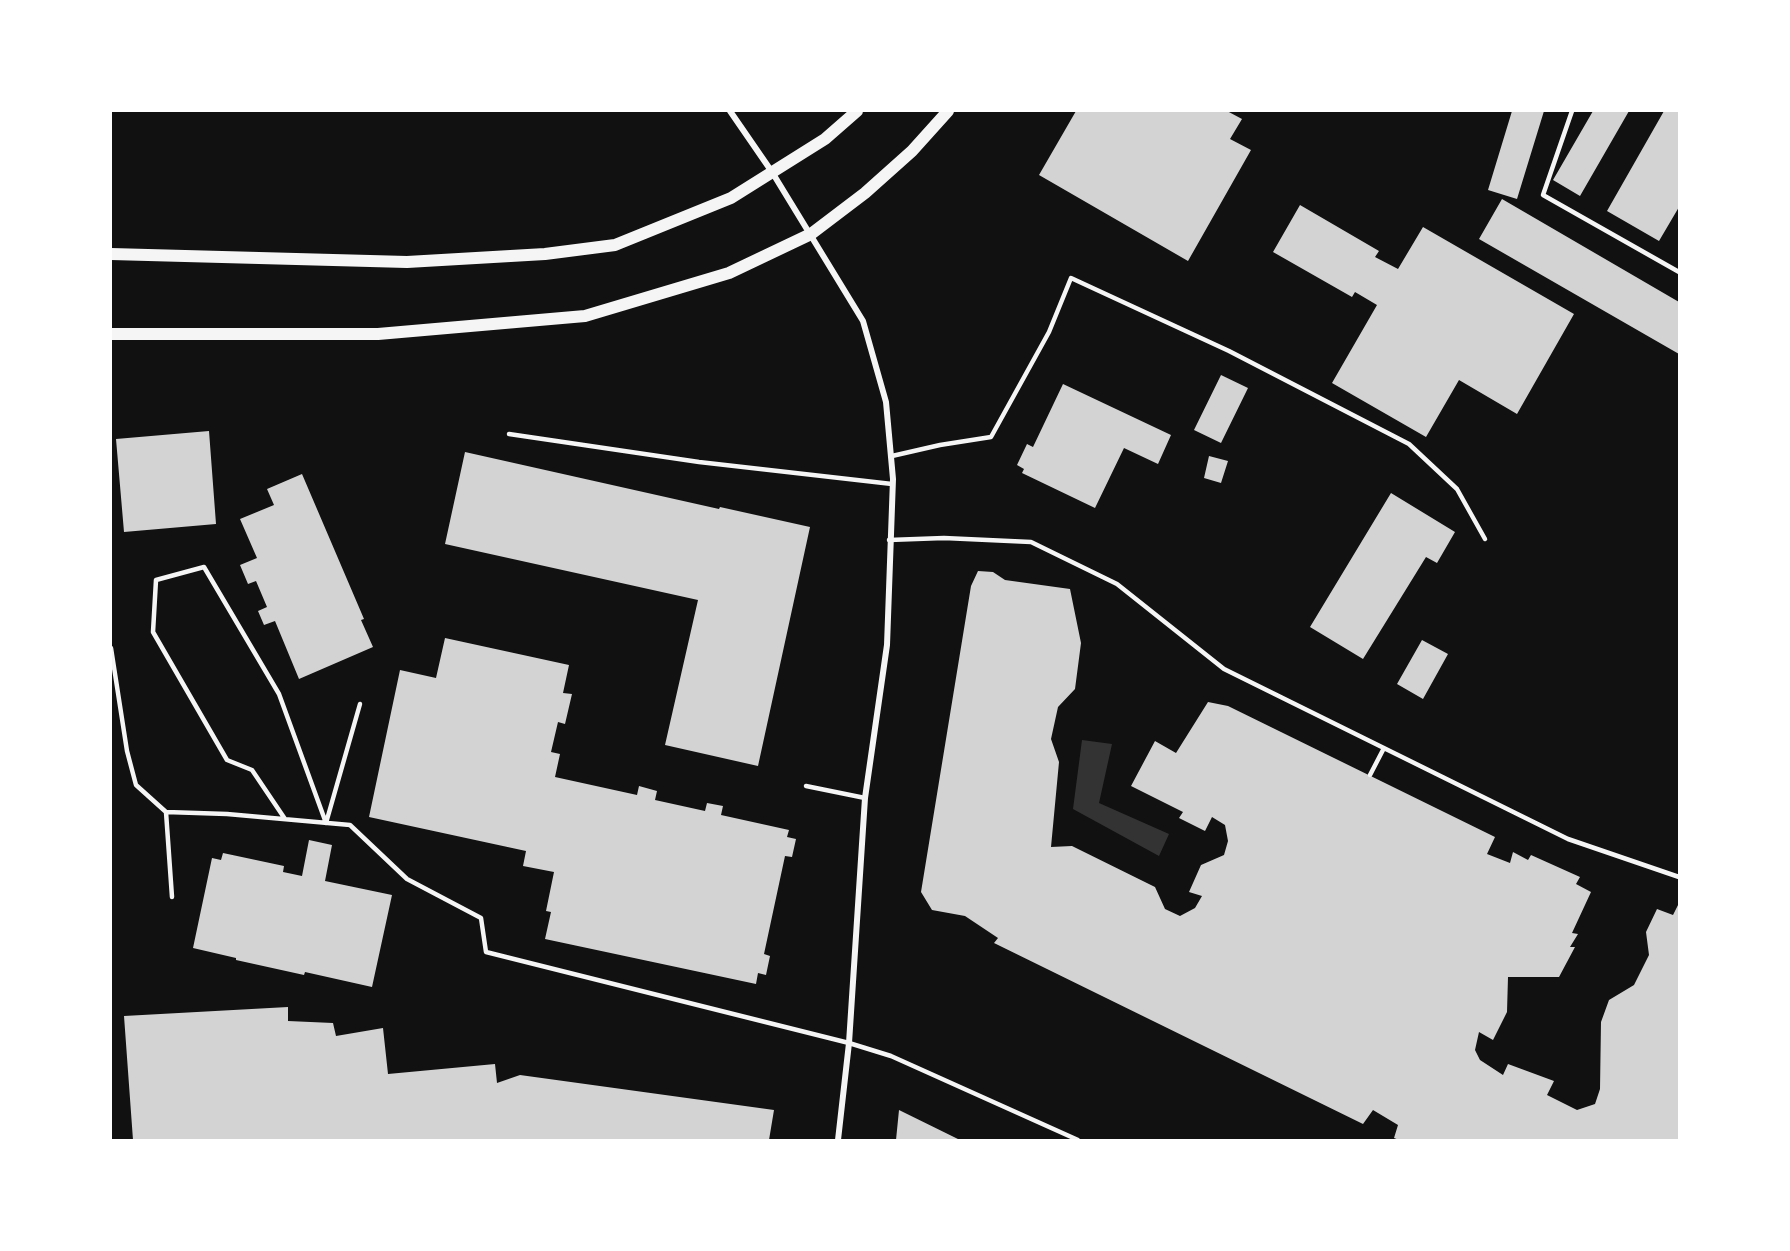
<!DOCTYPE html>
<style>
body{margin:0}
#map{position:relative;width:1790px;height:1251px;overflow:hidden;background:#111;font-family:Poppins,sans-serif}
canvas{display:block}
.frame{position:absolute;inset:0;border:112px solid #fff;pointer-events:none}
</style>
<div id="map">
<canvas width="1790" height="1251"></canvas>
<div class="frame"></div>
</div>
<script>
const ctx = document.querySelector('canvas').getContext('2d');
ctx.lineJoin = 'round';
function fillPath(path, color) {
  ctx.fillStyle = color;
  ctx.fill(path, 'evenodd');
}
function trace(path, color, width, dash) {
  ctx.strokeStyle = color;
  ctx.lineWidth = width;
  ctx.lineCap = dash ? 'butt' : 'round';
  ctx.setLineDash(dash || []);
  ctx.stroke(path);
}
fillPath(new Path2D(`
 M 1082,740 L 1112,744 L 1099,803 L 1169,834 L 1159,856 L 1073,809 Z`), '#333');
fillPath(new Path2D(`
 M 1076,111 L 1227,111 L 1242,119 L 1230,139 L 1251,150 L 1188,261 L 1039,175 Z
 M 1512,111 L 1544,111 L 1517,199 L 1488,190 Z
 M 1593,111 L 1629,111 L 1580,196 L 1553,180 Z
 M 1664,111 L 1679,111 L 1679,207 L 1659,241 L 1607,211 Z
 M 1502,199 L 1679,302 L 1679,354 L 1479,239 Z
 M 1300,205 L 1379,251 L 1375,257 L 1398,269 L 1423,227 L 1574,314 L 1517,414 L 1459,380 L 1426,437 L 1332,383 L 1377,305 L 1355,292 L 1352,297 L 1273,252 Z
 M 1221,375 L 1248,388 L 1221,443 L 1194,430 Z
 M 1063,384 L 1171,435 L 1158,464 L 1124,448 L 1095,508 L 1022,473 L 1024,469 L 1017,465 L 1027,444 L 1033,447 Z
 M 209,431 L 216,524 L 124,532 L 116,439 Z
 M 465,452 L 719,509 L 720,507 L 810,527 L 758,766 L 665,745 L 698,600 L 445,544 Z
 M 1209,456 L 1228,461 L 1221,483 L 1204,478 Z
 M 302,474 L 364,619 L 361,620 L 373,647 L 299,679 L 275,621 L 264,625 L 258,611 L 267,607 L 256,581 L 248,584 L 240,565 L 257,558 L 240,519 L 274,505 L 267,489 Z
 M 1391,493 L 1455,532 L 1437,563 L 1426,557 L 1363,659 L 1310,627 Z
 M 978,571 L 993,572 L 1005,580 L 1070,589 L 1081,643 L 1075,689 L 1058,707 L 1051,739 L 1059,762 L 1051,847 L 1072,846 L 1155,887 L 1165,909 L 1180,916 L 1195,908 L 1202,896 L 1189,892 L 1201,865 L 1224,855 L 1228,841 L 1225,825 L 1212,817 L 1205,831 L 1179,818 L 1183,812 L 1131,786 L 1155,741 L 1176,753 L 1208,702 L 1228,706 L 1495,837 L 1487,854 L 1510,863 L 1513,852 L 1528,860 L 1531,855 L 1580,877 L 1576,884 L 1591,892 L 1572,933 L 1578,934 L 1570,947 L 1575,947 L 1559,977 L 1508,977 L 1507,1012 L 1493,1040 L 1479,1032 L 1475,1050 L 1480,1060 L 1503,1075 L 1508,1064 L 1554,1081 L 1547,1095 L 1577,1110 L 1595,1104 L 1600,1089 L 1601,1022 L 1609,1000 L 1634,985 L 1649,955 L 1646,932 L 1657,909 L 1673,915 L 1679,903 L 1679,1140 L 1399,1140 L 1394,1138 L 1398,1125 L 1373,1110 L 1363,1124 L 994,943 L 998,938 L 965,916 L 932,910 L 921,892 L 971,586 Z
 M 445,638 L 569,665 L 563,693 L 572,694 L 565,724 L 558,722 L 551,752 L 560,754 L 555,777 L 637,795 L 639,786 L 657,791 L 655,800 L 705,811 L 707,803 L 723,806 L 721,815 L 789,830 L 787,837 L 796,839 L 792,857 L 785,856 L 764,954 L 770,956 L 766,975 L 758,973 L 756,984 L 545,939 L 551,912 L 546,911 L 554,872 L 523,866 L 526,851 L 369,817 L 400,670 L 436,678 Z
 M 1422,640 L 1448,654 L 1423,699 L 1397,684 Z
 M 309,840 L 332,845 L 325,881 L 392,895 L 372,987 L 305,972 L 304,975 L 236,960 L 236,958 L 193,948 L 212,858 L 221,860 L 223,853 L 284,866 L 283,872 L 302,876 Z
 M 288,1007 L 288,1021 L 333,1023 L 336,1036 L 383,1028 L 388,1074 L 495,1064 L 497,1083 L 520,1075 L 774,1110 L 769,1140 L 133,1140 L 124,1016 Z
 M 899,1110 L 960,1140 L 896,1140 Z`), '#d3d3d3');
trace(new Path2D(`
 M 1572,111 L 1543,195 L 1679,272
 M 509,434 L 699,462 L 892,484
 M 892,456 L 940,445 L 991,437 L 1049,332 L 1071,278 L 1229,351 L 1409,444 L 1457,489 L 1485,539
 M 889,540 L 944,538 L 1031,542 L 1117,584 L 1224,669 L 1568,839 L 1679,877
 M 111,648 L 127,751 L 136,785 L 166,812
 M 1370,775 L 1384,748
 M 806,786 L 865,798
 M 285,819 L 252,770 L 227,760 L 153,632 L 156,580 L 204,567 L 279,694 L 326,823
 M 326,823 L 360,704
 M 172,897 L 166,812 L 227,814 L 350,825 L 407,879 L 481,918 L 486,952 L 849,1043 L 891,1056 L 1078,1140`), '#f5f5f5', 4.5);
trace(new Path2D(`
 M 730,111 L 772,172 L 863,321 L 886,402 L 893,479 L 887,645 L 865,798 L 849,1043 L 838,1140`), '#f5f5f5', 6);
trace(new Path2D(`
 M 111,254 L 407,262 L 545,254 L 615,245 L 731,198 L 825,139 L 857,111
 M 111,334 L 378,334 L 585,316 L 729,273 L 811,234 L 865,193 L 912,151 L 948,111`), '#f5f5f5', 12);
</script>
